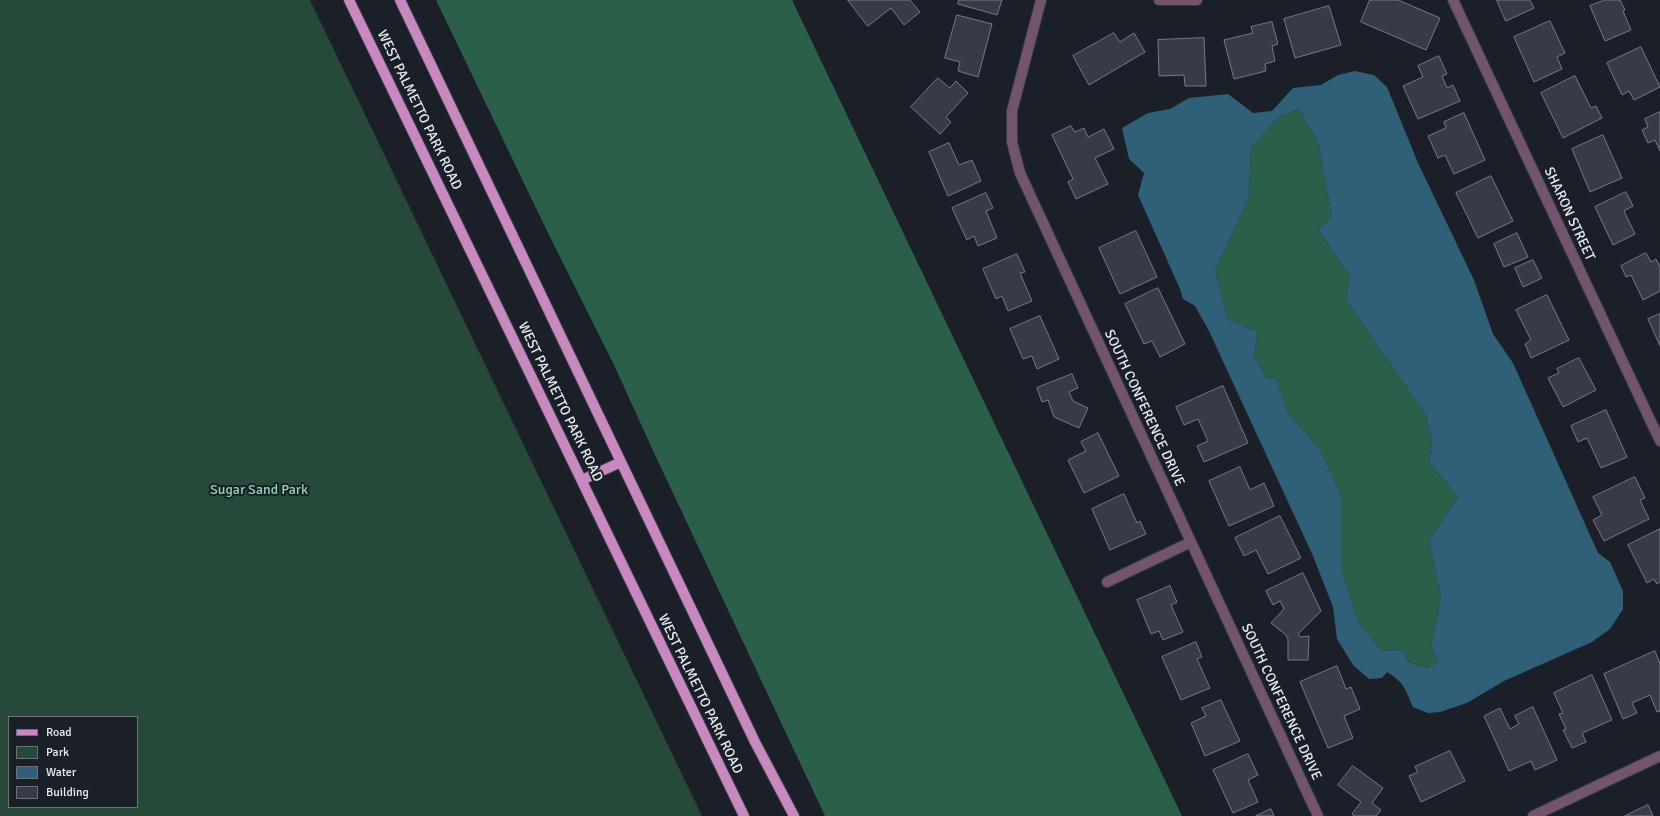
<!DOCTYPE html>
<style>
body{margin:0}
#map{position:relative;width:1660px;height:816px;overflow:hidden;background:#1b1f28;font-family:Signika,sans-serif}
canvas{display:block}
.legend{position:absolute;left:8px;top:716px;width:130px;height:92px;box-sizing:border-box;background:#1b1f28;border:1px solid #6d7179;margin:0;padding:5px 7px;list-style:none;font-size:12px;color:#e9ecf3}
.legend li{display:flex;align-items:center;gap:8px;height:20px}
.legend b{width:20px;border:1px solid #6d7179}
</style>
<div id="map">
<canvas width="1660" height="816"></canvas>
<ul class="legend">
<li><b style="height:5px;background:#c888c0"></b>Road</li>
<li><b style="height:11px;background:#26493a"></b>Park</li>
<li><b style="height:11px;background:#2f6078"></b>Water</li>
<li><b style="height:11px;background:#363b45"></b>Building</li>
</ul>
</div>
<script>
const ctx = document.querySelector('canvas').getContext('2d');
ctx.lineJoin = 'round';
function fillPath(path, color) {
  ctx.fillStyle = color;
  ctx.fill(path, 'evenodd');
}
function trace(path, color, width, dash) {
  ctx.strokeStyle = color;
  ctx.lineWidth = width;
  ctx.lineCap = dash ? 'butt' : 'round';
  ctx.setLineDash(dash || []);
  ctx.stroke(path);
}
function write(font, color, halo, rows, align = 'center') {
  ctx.font = font + ' Signika,sans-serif';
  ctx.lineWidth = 4;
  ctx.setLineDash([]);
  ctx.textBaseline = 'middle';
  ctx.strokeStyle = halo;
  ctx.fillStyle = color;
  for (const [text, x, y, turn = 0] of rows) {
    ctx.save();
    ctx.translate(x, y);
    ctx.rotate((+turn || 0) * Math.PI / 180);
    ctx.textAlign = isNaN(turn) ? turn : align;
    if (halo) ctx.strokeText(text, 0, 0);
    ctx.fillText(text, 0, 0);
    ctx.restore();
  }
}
fillPath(new Path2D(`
 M 0,0 L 310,0 L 702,816 L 0,816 ZM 9,717 L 137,717 L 137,807 L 9,807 Z`), '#26493a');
fillPath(new Path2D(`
 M 436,0 L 792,0 L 1182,816 L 825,816 L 656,457 L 614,365 L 548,233 Z
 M 1299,109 L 1318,142 L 1332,217 L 1318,229 L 1350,276 L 1346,299 L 1426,416 L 1432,441 L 1429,462 L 1458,497 L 1429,540 L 1441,597 L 1431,647 L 1439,662 L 1427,668 L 1406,661 L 1404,649 L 1382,651 L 1359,623 L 1341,567 L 1341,495 L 1320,449 L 1288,413 L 1275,376 L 1267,379 L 1254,357 L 1258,332 L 1228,319 L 1215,271 L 1249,197 L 1251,148 L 1280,116 Z`), '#2c5f4a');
fillPath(new Path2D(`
 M 1355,71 L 1374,75 L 1387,87 L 1418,163 L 1474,280 L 1493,334 L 1513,363 L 1598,553 L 1610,562 L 1623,591 L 1623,609 L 1610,629 L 1592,642 L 1504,681 L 1467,703 L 1440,712 L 1428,713 L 1413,707 C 1406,690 1403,681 1387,672 L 1382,678 L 1369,679 L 1353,665 L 1337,639 L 1333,607 L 1313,556 L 1209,331 L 1195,306 L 1183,299 L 1180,289 L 1138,195 L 1144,173 L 1129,159 L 1122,128 L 1148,113 L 1170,109 L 1189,98 L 1228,94 L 1253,113 L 1272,111 L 1293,88 L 1321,85 L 1338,75 ZM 1299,109 L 1318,142 L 1332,217 L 1318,229 L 1350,276 L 1346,299 L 1426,416 L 1432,441 L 1429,462 L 1458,497 L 1429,540 L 1441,597 L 1431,647 L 1439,662 L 1427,668 L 1406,661 L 1404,649 L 1382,651 L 1359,623 L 1341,567 L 1341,495 L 1320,449 L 1288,413 L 1275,376 L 1267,379 L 1254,357 L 1258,332 L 1228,319 L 1215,271 L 1249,197 L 1251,148 L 1280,116 Z`), '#2f6078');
const building = new Path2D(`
 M 848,0 L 910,0 L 920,12 L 904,25 L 891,8 L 868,26 Z
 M 959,0 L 1002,0 L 997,15 L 958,4 Z
 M 1370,0 L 1398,0 L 1440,18 L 1426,50 L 1361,22 Z
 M 1497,0 L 1530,0 L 1534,8 L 1506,21 Z
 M 1605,0 L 1620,0 L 1625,10 L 1623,11 L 1631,30 L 1605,41 L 1590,6 Z
 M 1329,6 L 1341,45 L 1295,58 L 1284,19 Z
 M 957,15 L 992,24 L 978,77 L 958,71 L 960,62 L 945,58 Z
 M 1550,21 L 1565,53 L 1557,57 L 1562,69 L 1534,82 L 1514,37 Z
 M 1272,22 L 1278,44 L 1272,46 L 1275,61 L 1265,64 L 1266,71 L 1234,79 L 1224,40 L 1253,33 L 1251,27 Z
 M 1114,33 L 1120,42 L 1134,33 L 1145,52 L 1089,85 L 1073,56 Z
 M 1204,38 L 1206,86 L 1185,86 L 1184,75 L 1159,76 L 1158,40 Z
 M 1641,47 L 1660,87 L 1634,100 L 1629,91 L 1622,95 L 1607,63 Z
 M 1439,56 L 1447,74 L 1442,76 L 1447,88 L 1453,85 L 1460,101 L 1418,119 L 1403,86 L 1423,77 L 1418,66 Z
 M 1575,76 L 1591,108 L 1596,106 L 1602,118 L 1563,138 L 1541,93 Z
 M 938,78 L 950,88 L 956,81 L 968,93 L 946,117 L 951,122 L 940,134 L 911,107 Z
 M 1660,112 L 1660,151 L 1655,140 L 1648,143 L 1642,130 L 1648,127 L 1645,119 Z
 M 1464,113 L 1485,160 L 1454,174 L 1445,155 L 1438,158 L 1428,136 L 1446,128 L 1444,122 Z
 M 1071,126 L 1075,132 L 1084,128 L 1088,137 L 1104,129 L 1114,149 L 1095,158 L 1108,184 L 1076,199 L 1068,182 L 1073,179 L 1052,135 Z
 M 1603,135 L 1622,178 L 1590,192 L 1572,149 Z
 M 949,143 L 959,165 L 972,160 L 981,181 L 948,196 L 929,152 Z
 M 1491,176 L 1513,221 L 1478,238 L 1456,193 Z
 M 1626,192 L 1633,206 L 1624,211 L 1635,234 L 1613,245 L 1595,207 Z
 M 986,193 L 993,208 L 986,211 L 997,238 L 978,246 L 974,236 L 967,240 L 952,208 Z
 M 1136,231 L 1157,277 L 1120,294 L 1099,248 Z
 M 1517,233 L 1528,257 L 1504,267 L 1494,244 Z
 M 1646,253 L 1651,262 L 1656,259 L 1660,267 L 1660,291 L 1643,300 L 1631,275 L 1626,277 L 1621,266 Z
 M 1017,254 L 1025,272 L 1020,273 L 1032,301 L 1008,311 L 1002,296 L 996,299 L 983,269 Z
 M 1533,260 L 1542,278 L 1523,287 L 1515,268 Z
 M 1158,288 L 1185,344 L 1160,357 L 1152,341 L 1144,344 L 1125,304 Z
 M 1547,295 L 1569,340 L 1531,358 L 1525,344 L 1531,340 L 1516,310 Z
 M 1660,314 L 1660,346 L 1648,319 Z
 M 1040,316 L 1059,359 L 1037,369 L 1032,356 L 1023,359 L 1010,329 Z
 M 1579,358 L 1596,390 L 1563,407 L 1548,378 L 1559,373 L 1557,369 Z
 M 1072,374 L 1078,388 L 1069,392 L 1073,401 L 1088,408 L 1079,428 L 1054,417 L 1048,400 L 1042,402 L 1037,388 Z
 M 1223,386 L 1248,443 L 1204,462 L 1197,446 L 1208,441 L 1198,419 L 1184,425 L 1176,407 Z
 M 1606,410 L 1627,457 L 1601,468 L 1587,438 L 1578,442 L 1571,426 Z
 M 1098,433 L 1119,476 L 1084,493 L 1068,460 L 1086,451 L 1081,442 Z
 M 1240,467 L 1250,490 L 1264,483 L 1274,506 L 1229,526 L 1209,481 Z
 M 1635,477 L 1645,498 L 1640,500 L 1649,519 L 1604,541 L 1593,520 L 1602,515 L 1593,497 Z
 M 1124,494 L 1137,523 L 1140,521 L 1146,534 L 1110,550 L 1092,509 Z
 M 1280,516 L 1301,558 L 1268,574 L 1256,550 L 1244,556 L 1235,538 Z
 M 1660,529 L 1660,582 L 1657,584 L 1654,579 L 1647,583 L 1628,545 Z
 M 1303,573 L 1321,611 L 1298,634 L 1301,637 L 1309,636 L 1308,660 L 1288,660 L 1288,639 L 1286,635 L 1271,623 L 1284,609 L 1280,601 L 1273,605 L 1266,591 Z
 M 1170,586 L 1177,602 L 1171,605 L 1183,632 L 1163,640 L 1159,631 L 1151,634 L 1137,600 Z
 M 1196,642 L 1202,657 L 1197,659 L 1210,688 L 1181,700 L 1162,657 Z
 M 1655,651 L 1660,664 L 1660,711 L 1657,712 L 1650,695 L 1632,703 L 1637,713 L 1623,719 L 1604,674 Z
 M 1337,666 L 1346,689 L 1351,687 L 1360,709 L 1344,716 L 1353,738 L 1328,748 L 1300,682 Z
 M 1592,675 L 1612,720 L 1582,733 L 1586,742 L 1572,748 L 1563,730 L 1566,729 L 1559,714 L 1563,713 L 1554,693 Z
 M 1221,700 L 1240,741 L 1205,756 L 1191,723 L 1206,716 L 1202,708 Z
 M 1533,707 L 1557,760 L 1535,770 L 1531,761 L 1509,771 L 1484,716 L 1500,708 L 1510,729 L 1519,724 L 1515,716 Z
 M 1450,751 L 1465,781 L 1421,802 L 1409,776 L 1418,772 L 1415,767 Z
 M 1248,754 L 1258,775 L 1248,780 L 1258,802 L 1233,813 L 1213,770 Z
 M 1353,766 L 1383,788 L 1372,803 L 1381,810 L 1376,816 L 1354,816 L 1352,814 L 1361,802 L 1338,785 Z
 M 1648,805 L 1653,816 L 1625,816 Z
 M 1271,809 L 1274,816 L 1256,816 Z`);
fillPath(building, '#363b45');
trace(building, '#767b87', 1);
const minor = new Path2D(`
 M 1041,0 L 1012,111 L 1012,142 L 1020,173 L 1318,816
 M 1159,0 L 1197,0
 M 1453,0 L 1660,441
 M 1107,582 L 1191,542
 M 1533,816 L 1660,756`);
const primary = new Path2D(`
 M 349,0 L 744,816
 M 400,0 L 755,742 L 794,816
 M 582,480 L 621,462`);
trace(minor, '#383c44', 12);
trace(primary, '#383c44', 12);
trace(minor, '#73546f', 10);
trace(primary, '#c888c0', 10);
write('14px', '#e9ecf3', '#1b1f28', [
 ["WEST PALMETTO PARK ROAD",419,110,64],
 ["SHARON STREET",1569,214,65],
 ["WEST PALMETTO PARK ROAD",560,402,64],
 ["SOUTH CONFERENCE DRIVE",1144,408,65],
 ["WEST PALMETTO PARK ROAD",700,694,64],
 ["SOUTH CONFERENCE DRIVE",1281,702,65]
]);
write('14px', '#89dab5', '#1b1f28', [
 ["Sugar Sand Park",259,490]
]);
</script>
